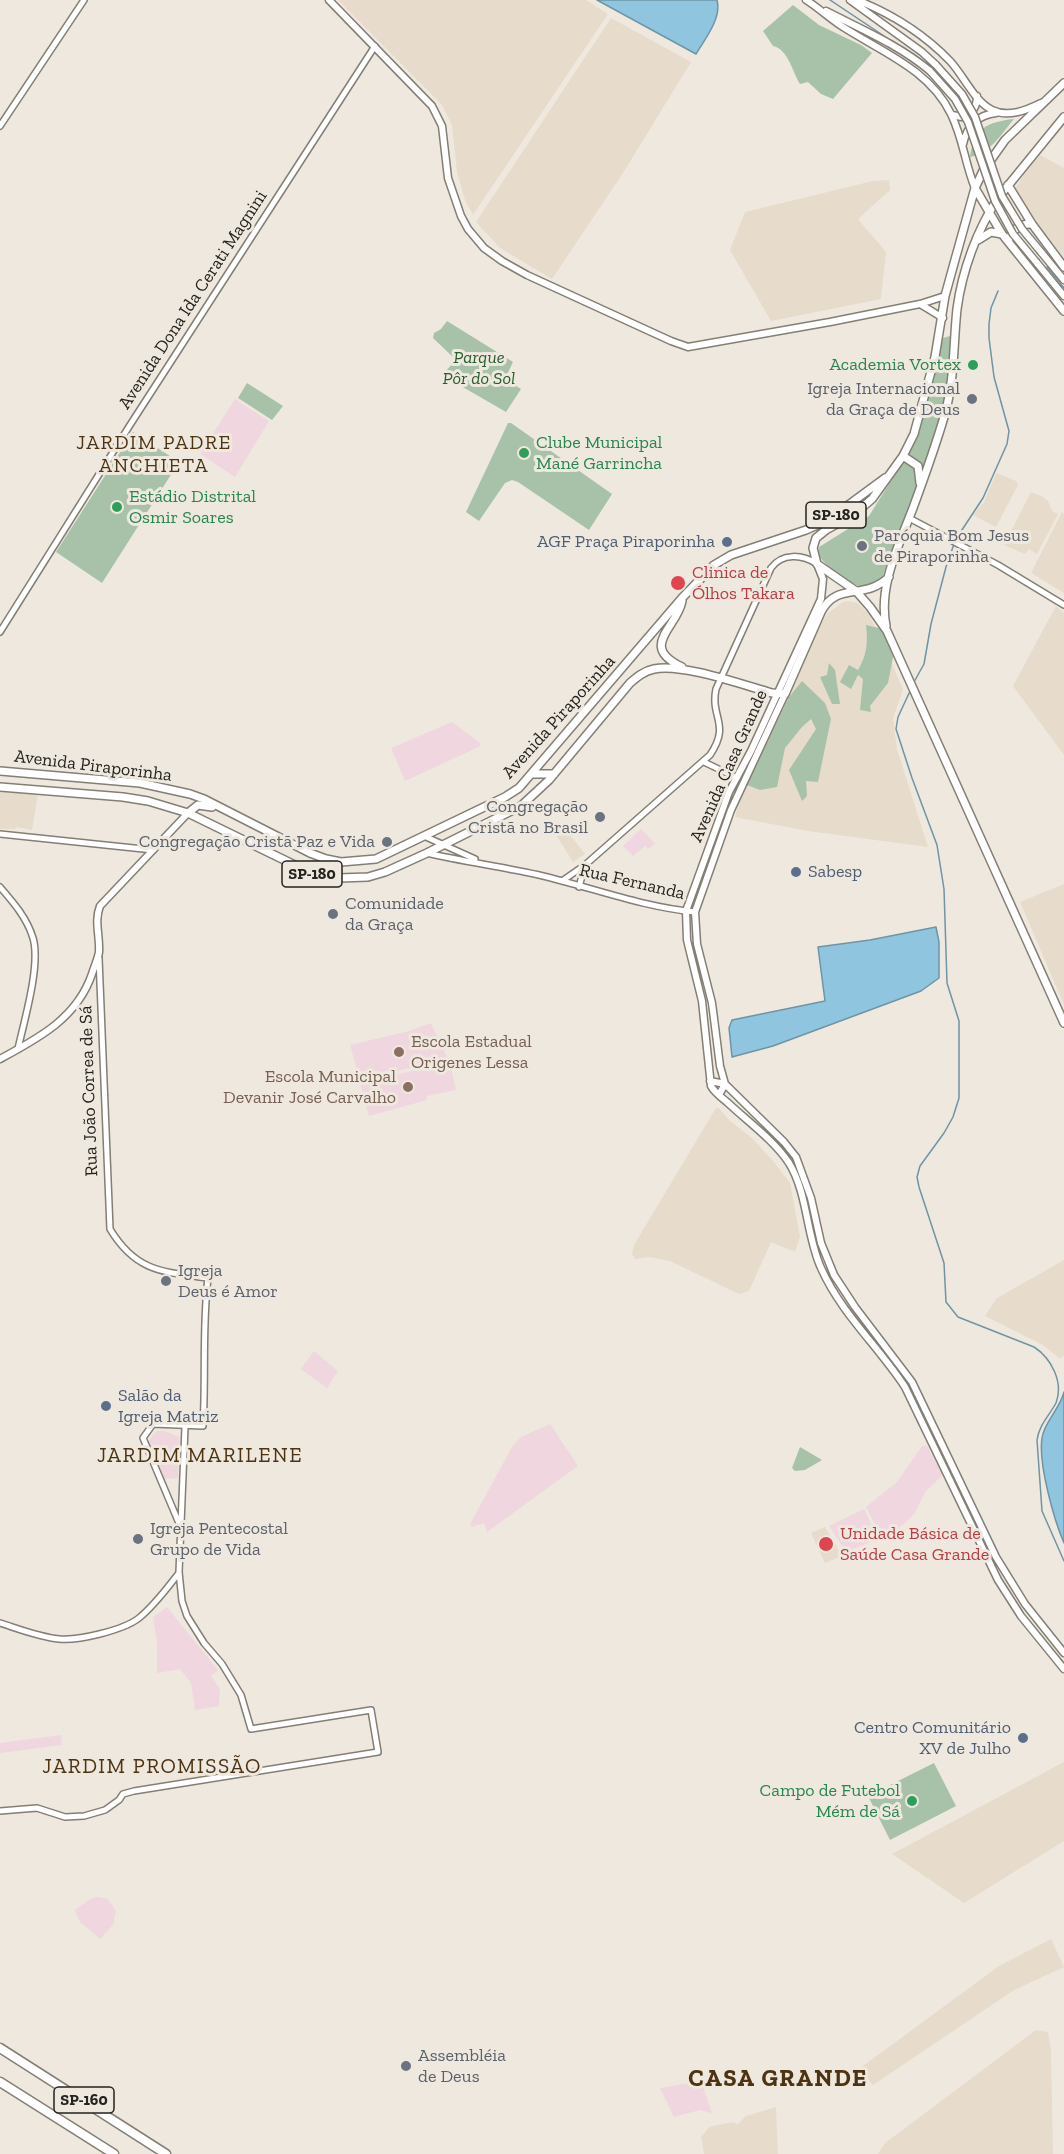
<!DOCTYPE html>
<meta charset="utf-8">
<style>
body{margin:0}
canvas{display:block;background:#eee8de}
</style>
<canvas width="1064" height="2154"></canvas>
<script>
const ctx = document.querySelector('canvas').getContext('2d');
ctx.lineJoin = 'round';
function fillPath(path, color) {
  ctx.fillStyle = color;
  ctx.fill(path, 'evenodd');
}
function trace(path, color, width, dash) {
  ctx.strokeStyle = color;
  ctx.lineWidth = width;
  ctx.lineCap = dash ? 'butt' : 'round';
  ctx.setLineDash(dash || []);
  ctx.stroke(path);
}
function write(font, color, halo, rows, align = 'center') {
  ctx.font = font + ' "Zilla Slab",serif';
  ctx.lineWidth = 6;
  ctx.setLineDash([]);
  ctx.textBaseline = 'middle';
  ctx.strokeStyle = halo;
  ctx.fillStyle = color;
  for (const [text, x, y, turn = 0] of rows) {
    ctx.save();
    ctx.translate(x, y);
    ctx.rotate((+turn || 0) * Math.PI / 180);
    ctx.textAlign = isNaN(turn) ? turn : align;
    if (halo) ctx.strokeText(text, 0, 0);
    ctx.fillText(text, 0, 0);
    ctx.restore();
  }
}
fillPath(new Path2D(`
 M 338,0 L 586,0 L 608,14 L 473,215 L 465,200 L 457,172 L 452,125 L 442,105 Z
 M 611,18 L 691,62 L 623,173 L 552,279 L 500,248 L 476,222 Z
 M 1040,155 L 1064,168 L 1064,258 L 1014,191 L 1023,176 Z
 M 889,180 L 890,190 L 858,219 L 886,252 L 881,299 L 771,321 L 730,250 L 745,212 L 873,181 Z
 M 996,473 L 1016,481 L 1018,485 L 996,527 L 973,515 L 984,502 Z
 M 1031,492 L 1043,497 L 1048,501 L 1052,511 L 1058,514 L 1037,554 L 1029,549 L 1025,554 L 1004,545 Z
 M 1062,512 L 1064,514 L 1064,593 L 1031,573 Z
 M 848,601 L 858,603 L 869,615 L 884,644 L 903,690 L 893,718 L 897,749 L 928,847 L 808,831 L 735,817 L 743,788 L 815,636 L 827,614 L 843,602 Z
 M 1056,606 L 1064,613 L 1064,755 L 1013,686 Z
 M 0,792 L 38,794 L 32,830 L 16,827 L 15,829 L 0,829 Z
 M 563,826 L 585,854 L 573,862 L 556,835 Z
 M 1064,884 L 1064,1005 L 1020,902 Z
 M 716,1108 L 719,1108 L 729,1120 L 752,1138 L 774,1162 L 790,1183 L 800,1237 L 795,1252 L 771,1242 L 749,1291 L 739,1294 L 670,1261 L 649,1257 L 635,1259 L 632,1254 L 634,1245 Z
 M 1064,1260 L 1064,1356 L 1060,1359 L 1043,1345 L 985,1316 L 997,1298 Z
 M 825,1527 L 842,1556 L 825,1563 L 811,1533 Z
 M 1064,1762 L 1064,1841 L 964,1903 L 892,1854 Z
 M 1051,1939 L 1064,1967 L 1014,1990 L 873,2085 L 859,2069 L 999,1966 Z
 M 1036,2030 L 1048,2032 L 1051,2051 L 1053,2154 L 878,2154 L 885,2143 Z
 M 776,2107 L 778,2154 L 704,2154 L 701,2137 L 709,2127 L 732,2122 L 738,2124 L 746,2116 Z`), '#e7dccc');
fillPath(new Path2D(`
 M 235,399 L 269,421 L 235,477 L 200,454 Z
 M 452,722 L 479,742 L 481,746 L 405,781 L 391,748 Z
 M 641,829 L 655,843 L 649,849 L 645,846 L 633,856 L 623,846 Z
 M 431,1023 L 448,1059 L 360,1080 L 350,1045 L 409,1031 Z
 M 450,1062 L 456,1090 L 427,1096 L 427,1100 L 369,1116 L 360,1083 Z
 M 314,1351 L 338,1371 L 327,1388 L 301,1369 Z
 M 550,1424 L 578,1466 L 487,1532 L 484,1523 L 472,1527 L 470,1524 L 513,1445 L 521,1437 Z
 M 156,1431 L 165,1431 L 179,1437 L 178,1478 L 165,1479 L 148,1448 L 147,1443 Z
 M 922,1446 L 927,1446 L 943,1475 L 926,1491 L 914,1514 L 904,1524 L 892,1532 L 881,1536 L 866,1507 L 897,1482 Z
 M 864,1509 L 878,1539 L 846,1552 L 829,1526 Z
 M 167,1607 L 218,1670 L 211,1676 L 220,1689 L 219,1706 L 195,1710 L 191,1683 L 180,1669 L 157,1673 L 157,1643 L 153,1617 Z
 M 61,1735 L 62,1745 L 0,1753 L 0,1743 Z
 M 97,1897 L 108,1899 L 116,1911 L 113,1925 L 100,1939 L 80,1922 L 75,1910 L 90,1899 Z
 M 701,2081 L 712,2113 L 700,2110 L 674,2117 L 660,2088 Z`), '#f0d7df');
fillPath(new Path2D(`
 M 793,5 L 819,25 L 861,45 L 872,53 L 833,99 L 821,94 L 808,82 L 800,84 C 792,71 788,49 773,46 L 763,31 Z
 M 1014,119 C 1002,133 990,154 970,157 C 974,128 987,122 1014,119 Z
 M 447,321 L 513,362 L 505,379 L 521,389 L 506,412 L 442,375 L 456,360 L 433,338 L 434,333 L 441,329 Z
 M 950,336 C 970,372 896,532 883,576 C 878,582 871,588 863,587 C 851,585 823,565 818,554 L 819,547 L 869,516 L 917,439 L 943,338 Z
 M 247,383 L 283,406 L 272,420 L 238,398 Z
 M 508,423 L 511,423 L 612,494 L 589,530 L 518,482 L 512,480 L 505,483 L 479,521 L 466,512 Z
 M 133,432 L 179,462 L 102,583 L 56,552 Z
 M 866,625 L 883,629 L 894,652 L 888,683 L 870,706 L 871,712 L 860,710 L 863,679 L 858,675 L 851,689 L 840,682 L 849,665 L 858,670 C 867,655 868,642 866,625 Z
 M 829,663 L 835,670 L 840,704 L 832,704 L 820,677 L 827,675 Z
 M 802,681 L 825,703 L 831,719 L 818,782 L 806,781 L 807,796 L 802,801 L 789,770 L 816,729 L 811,719 L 802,727 L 785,748 L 777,787 L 760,790 L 747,785 L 789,697 Z
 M 800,1447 L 822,1460 L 805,1470 L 795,1471 L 792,1468 Z
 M 934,1763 L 956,1806 L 890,1840 L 868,1796 Z`), '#a8c2a9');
const water = new Path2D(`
 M 597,0 L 717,0 C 722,18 705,39 696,54 Z
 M 936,927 L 939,942 L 939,978 L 921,991 L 773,1046 L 732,1057 L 729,1028 L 732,1020 L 825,1001 L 818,947 L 870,940 Z
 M 1064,1392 L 1064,1543 C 1054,1520 1038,1463 1042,1438 C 1044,1422 1060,1409 1064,1392 Z`);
fillPath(water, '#8fc5de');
trace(water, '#6f94a5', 1.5);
trace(new Path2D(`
 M 830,0 L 896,44
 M 936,73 L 953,91 L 966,112
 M 1047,267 L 1064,288
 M 956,539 L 983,498 L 1007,444 L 1009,431 L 994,377 L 989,338 L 989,324 L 991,308 L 998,291
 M 914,682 L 924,664 L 931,624 L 946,567 L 954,544
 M 911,689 L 898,717 L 896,729 L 912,778 L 937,845 L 944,889 L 947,983 L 959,1021 L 959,1098 L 953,1117 L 944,1133 L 920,1166 L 917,1177 L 919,1187 L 944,1263 L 946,1302 L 958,1317 L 1034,1347 C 1051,1358 1064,1382 1056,1403 C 1049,1416 1039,1425 1037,1440 L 1042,1511 L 1064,1561`), '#6f94a5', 1.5);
const tertiary = new Path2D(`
 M 0,126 L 84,0
 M 909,518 L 998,565 L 1064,605
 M 0,632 L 130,425 L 375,46
 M 704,762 L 737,778
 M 0,834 L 153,850
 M 424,836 L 475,859
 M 427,853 C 465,862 505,867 543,876 C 593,888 643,907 695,912
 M 562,881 L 585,865 L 710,755 C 731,724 710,718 716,689 L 771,568 C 782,553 802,554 817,564
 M 0,887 C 13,902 27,918 33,938 C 41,965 24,1021 18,1049
 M 579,887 L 585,865
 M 99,958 L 110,1229 C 136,1272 163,1272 208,1278 C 202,1327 206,1377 203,1426 L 153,1424 L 143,1438 L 181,1528
 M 0,1623 C 19,1629 39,1637 59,1639 C 78,1641 124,1630 139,1618 C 155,1605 167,1588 179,1573
 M 0,1811 L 37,1808 L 65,1817 L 84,1816 L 105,1810 L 119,1800 L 123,1794 L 134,1791 L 378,1752 L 371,1710 L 251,1729 L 241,1695 L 222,1664 L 204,1643 L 187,1616 L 182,1601 L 179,1572 L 185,1427`);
const secondary = new Path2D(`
 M 329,0 L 432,106 L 442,126 L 448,178 L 461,216 L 468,229 L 484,248 L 502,261 L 527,275 L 671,341 L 688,347 L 830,322 L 920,304 L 945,296
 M 806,0 C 819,8 830,19 843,27 C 882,52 930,70 951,114 C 963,138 965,164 975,188
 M 850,0 L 922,52 L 936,65
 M 857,0 C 892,14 924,34 950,61 C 964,76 974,101 992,110 C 1008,118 1027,110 1041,103
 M 826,11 C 861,29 899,45 930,71
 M 952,115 L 962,117 C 972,114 977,107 977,96
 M 963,144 C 967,126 977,115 996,113
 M 1041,252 L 1064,280
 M 1037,263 L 1064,296
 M 920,304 L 943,318
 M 817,564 L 823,579 L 821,599 L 751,751 L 729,792 L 686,911 L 687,940 L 702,1001 L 711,1086 C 715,1093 721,1097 727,1102 C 747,1121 774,1140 789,1163 C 808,1194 806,1235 821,1268 C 841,1313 878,1346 905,1387 L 998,1580 L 1021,1616 L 1064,1669
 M 785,694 L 731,810 L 695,912 L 697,944 L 712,1003 L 720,1066 L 725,1084 L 784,1142 L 796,1157 L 811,1198 L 821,1243 L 834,1275 L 855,1307 L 912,1382 L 996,1557 L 1025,1604 L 1064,1653
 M 0,1059 C 39,1038 77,1018 92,974 C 94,967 98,959 99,952 C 100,936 94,921 100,906 L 188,813
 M 710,1081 L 725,1084 L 719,1095`);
const primary = new Path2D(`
 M 1064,83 L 1005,140 L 983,171 L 975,188 L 953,267 L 945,296 L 935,357 L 914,434 L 903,456 L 872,499 L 853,515 L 826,530 L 816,538 L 813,548 L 817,564 L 856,591 L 870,607 L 887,631 L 1064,1023
 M 1008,185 L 1032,224 L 1064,267
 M 975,188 L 1002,234 L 1064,311
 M 978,240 L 991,232 L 1002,234
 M 1008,241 C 1012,230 1020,223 1032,224
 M 903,456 L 918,466 L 920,483
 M 886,626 C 878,586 899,545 913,508 C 924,478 935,448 944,417 C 955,380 953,346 957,309 C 962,271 977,230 998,198 L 1064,117
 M 682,667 C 638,646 677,628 682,601
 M 0,771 L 140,783 L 190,794 L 204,799 L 310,853 L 326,859 L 341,862 L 376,859 L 505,797 L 519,788 L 682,598 L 714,565 L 731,555 L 806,530 L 828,520 L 885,478
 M 533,774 L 554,774
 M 0,787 L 123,797 L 148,801 L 188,813 L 311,873 L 339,878 L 368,877 L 385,872 L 427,853 L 521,806 L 549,780 L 630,683 C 637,677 644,671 654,669 C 682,663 743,685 772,693 L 785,694 L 821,612 C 837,581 864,601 889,577
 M 188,813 L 198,805 L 212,807`);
const motorway = new Path2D(`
 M 0,2048 L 166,2154
 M 0,2082 L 114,2154`);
trace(tertiary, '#847f75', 8);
trace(secondary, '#847f75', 9);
trace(primary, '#847f75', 10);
trace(motorway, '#847f75', 11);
trace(tertiary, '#fff', 5);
trace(secondary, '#fff', 6);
trace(primary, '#fff', 7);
trace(motorway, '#fff', 8);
const secondaryBridge = new Path2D(`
 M 936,65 L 962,94 L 975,117 L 1002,196 L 1022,229 L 1041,252
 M 930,71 L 955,99 L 968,122 L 995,201 L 1013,234 L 1037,263`);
trace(secondaryBridge, '#847f75', 9, []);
trace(secondaryBridge, '#fff', 6);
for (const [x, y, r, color] of [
 [973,365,6,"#2e9e5b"],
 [972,399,6,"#6b7280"],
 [524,453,6,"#2e9e5b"],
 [117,507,6,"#2e9e5b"],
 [727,542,6,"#5c6f8a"],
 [862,546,6,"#6b7280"],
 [678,583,8,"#e0444e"],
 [600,817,6,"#6b7280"],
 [387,842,6,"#6b7280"],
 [796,872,6,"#5c6f8a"],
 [333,914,6,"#6b7280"],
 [399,1052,6,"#8d6e63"],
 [408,1087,6,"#8d6e63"],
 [166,1281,6,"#6b7280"],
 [106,1406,6,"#5c6f8a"],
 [138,1539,6,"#6b7280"],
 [826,1544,8,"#e0444e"],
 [1023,1738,6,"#5c6f8a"],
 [912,1801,6,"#2e9e5b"],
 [406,2066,6,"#6b7280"]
]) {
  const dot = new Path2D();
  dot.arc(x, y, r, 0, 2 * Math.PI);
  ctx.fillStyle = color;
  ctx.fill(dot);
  trace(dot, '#eee8de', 2);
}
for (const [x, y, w] of [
 [836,515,60],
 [312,874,60],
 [84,2100,60]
]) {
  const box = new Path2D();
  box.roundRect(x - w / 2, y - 13, w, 26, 4.5);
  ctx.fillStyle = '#eee8de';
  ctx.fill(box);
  trace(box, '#25231f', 1.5);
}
write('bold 16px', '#25231f', null, [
 ["SP-180",836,515],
 ["SP-180",312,874],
 ["SP-160",84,2100]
]);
write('18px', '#25231f', '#eee8de', [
 ["Avenida Dona Ida Cerati Magnini",193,300,-57],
 ["Avenida Piraporinha",559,717,-48],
 ["Avenida Piraporinha",93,766,7],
 ["Avenida Casa Grande",729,766,-66],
 ["Rua Fernanda",632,882,13],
 ["Rua João Correa de Sá",89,1091,-92]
]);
write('italic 18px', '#275d2d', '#eee8de', [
 ["Parque",479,358],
 ["Pôr do Sol",479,379]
]);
write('18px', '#27864d', '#eee8de', [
 ["Academia Vortex",961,365],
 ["Clube Municipal",536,443,"left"],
 ["Mané Garrincha",536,464,"left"],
 ["Estádio Distrital",129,497,"left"],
 ["Osmir Soares",129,518,"left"],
 ["Campo de Futebol",900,1791],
 ["Mém de Sá",900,1812]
], 'right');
write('18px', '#5b616d', '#eee8de', [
 ["Igreja Internacional",960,389,"right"],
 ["da Graça de Deus",960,410,"right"],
 ["Paróquia Bom Jesus",874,536],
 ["de Piraporinha",874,557],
 ["Congregação",588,807,"right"],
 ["Cristã no Brasil",588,828,"right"],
 ["Congregação Cristã Paz e Vida",375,842,"right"],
 ["Comunidade",345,904],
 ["da Graça",345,925],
 ["Igreja",178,1271],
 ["Deus é Amor",178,1292],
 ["Igreja Pentecostal",150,1529],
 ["Grupo de Vida",150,1550],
 ["Assembléia",418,2056],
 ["de Deus",418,2077]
], 'left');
write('18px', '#4e5e75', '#eee8de', [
 ["AGF Praça Piraporinha",715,542],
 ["Sabesp",808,872,"left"],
 ["Salão da",118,1396,"left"],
 ["Igreja Matriz",118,1417,"left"],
 ["Centro Comunitário",1011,1728],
 ["XV de Julho",1011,1749]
], 'right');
write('18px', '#be3a42', '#eee8de', [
 ["Clinica de",692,573],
 ["Ólhos Takara",692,594],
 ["Unidade Básica de",840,1534],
 ["Saúde Casa Grande",840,1555]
], 'left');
write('18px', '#785e54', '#eee8de', [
 ["Escola Estadual",411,1042],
 ["Origenes Lessa",411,1063],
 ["Escola Municipal",396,1077,"right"],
 ["Devanir José Carvalho",396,1098,"right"]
], 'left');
ctx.letterSpacing = '1.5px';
write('20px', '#4d3312', '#eee8de', [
 ["JARDIM PADRE",154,443],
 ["ANCHIETA",154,466]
]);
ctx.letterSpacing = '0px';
ctx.letterSpacing = '1.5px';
write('21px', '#4d3312', '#eee8de', [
 ["JARDIM MARILENE",200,1456],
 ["JARDIM PROMISSÃO",152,1767]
]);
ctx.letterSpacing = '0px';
ctx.letterSpacing = '1.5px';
write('bold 24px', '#4d3312', '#eee8de', [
 ["CASA GRANDE",778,2079]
]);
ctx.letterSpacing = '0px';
</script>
